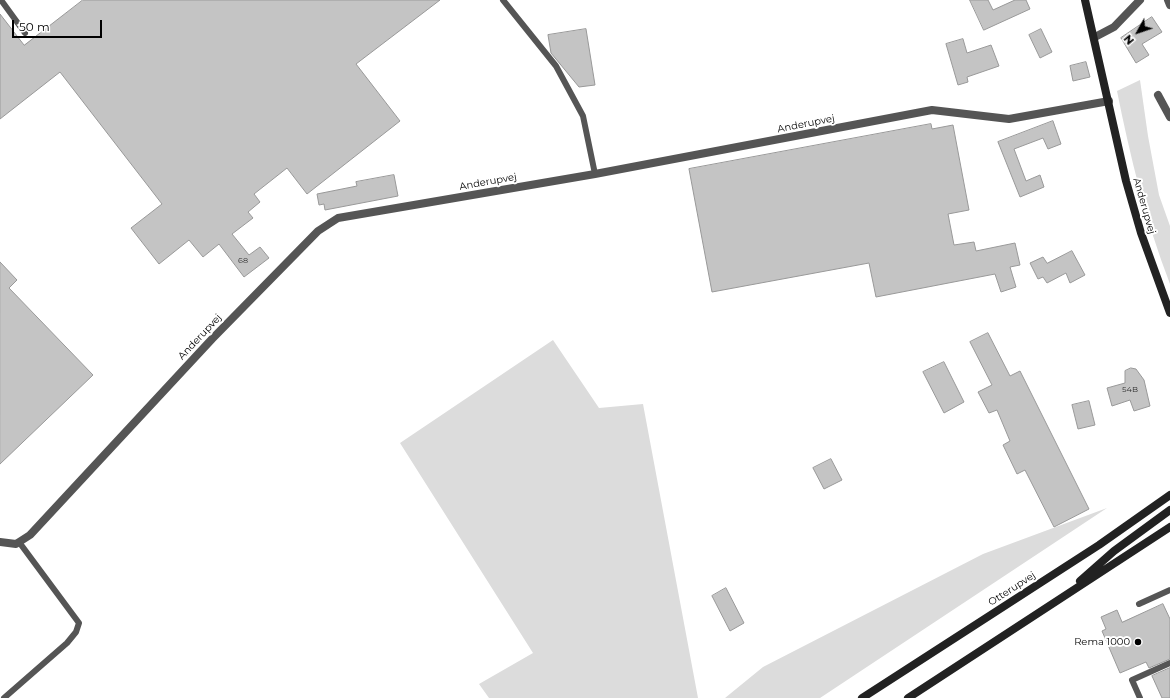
<!DOCTYPE html>
<style>
body{margin:0}
#map{position:relative;width:1170px;height:698px;overflow:hidden;background:#fff;font-family:Montserrat,sans-serif}
canvas{display:block}
.north{position:absolute;left:1118px;top:12px;width:40px;height:40px;-webkit-text-stroke:3px #fff;paint-order:stroke;rotate:230deg;font-size:11px;font-weight:700;line-height:16px;text-align:center;color:#000}
.north::after{content:'';display:block;margin:auto;width:14px;height:18px;background:#000;clip-path:polygon(50% 0,100% 100%,50% 72%,0 100%)}
.scale{position:absolute;left:12px;top:20px;width:90px;height:18px;box-sizing:border-box;border:2px solid #000;border-top:0;padding-left:5px;font-size:12px;line-height:14px;white-space:nowrap;color:#000;-webkit-text-stroke:3px #fff;paint-order:stroke}
</style>
<div id="map">
<canvas width="1170" height="698"></canvas>
<div class="north">N</div>
<div class="scale">50 m</div>
</div>
<script>
const ctx = document.querySelector('canvas').getContext('2d');
ctx.lineJoin = 'round';
function fillPath(path, color) {
  ctx.fillStyle = color;
  ctx.fill(path, 'evenodd');
}
function trace(path, color, width, dash) {
  ctx.strokeStyle = color;
  ctx.lineWidth = width;
  ctx.lineCap = dash ? 'butt' : 'round';
  ctx.setLineDash(dash || []);
  ctx.stroke(path);
}
function write(font, color, halo, rows, align = 'center') {
  ctx.font = font + ' Montserrat,sans-serif';
  ctx.lineWidth = 4;
  ctx.setLineDash([]);
  ctx.textBaseline = 'middle';
  ctx.strokeStyle = halo;
  ctx.fillStyle = color;
  for (const [text, x, y, turn = 0] of rows) {
    ctx.save();
    ctx.translate(x, y);
    ctx.rotate((+turn || 0) * Math.PI / 180);
    ctx.textAlign = isNaN(turn) ? turn : align;
    if (halo) ctx.strokeText(text, 0, 0);
    ctx.fillText(text, 0, 0);
    ctx.restore();
  }
}
fillPath(new Path2D(`
 M 1140,80 L 1148,136 L 1159,195 L 1170,226 L 1170,284 C 1146,222 1130,156 1117,91 Z
 M 553,340 L 599,408 L 643,404 L 698,698 L 489,698 L 479,684 L 533,653 L 400,443 Z
 M 1107,508 L 820,698 L 725,698 L 763,667 L 983,554 Z`), '#dcdcdc');
const building = new Path2D(`
 M 83,0 L 440,0 L 356,64 L 400,121 L 307,194 L 287,168 L 254,194 L 260,202 L 248,212 L 253,218 L 232,234 L 249,255 L 260,247 L 269,258 L 244,277 L 219,244 L 203,257 L 189,240 L 159,264 L 131,228 L 162,204 L 60,72 L 0,119 L 0,14 L 24,45 Z
 M 970,0 L 988,0 L 993,10 L 1015,0 L 1026,0 L 1030,9 L 984,30 Z
 M 1152,17 L 1162,32 L 1142,44 L 1149,55 L 1136,63 L 1121,38 Z
 M 586,29 L 595,85 L 579,87 L 551,53 L 548,35 Z
 M 1041,29 L 1052,52 L 1040,58 L 1029,35 Z
 M 963,39 L 967,53 L 991,45 L 999,66 L 967,77 L 968,82 L 958,85 L 946,44 Z
 M 1086,62 L 1090,77 L 1073,81 L 1070,66 Z
 M 1053,121 L 1061,144 L 1048,149 L 1043,138 L 1014,149 L 1026,181 L 1040,175 L 1044,187 L 1020,197 L 998,142 Z
 M 931,124 L 932,129 L 953,125 L 969,210 L 948,214 L 954,245 L 974,242 L 976,251 L 1015,243 L 1020,265 L 1010,267 L 1016,287 L 1001,292 L 995,274 L 876,297 L 869,263 L 712,292 L 689,169 Z
 M 394,175 L 398,196 L 325,210 L 324,204 L 319,205 L 317,194 L 357,186 L 356,182 Z
 M 1072,251 L 1085,275 L 1070,283 L 1066,273 L 1047,283 L 1043,277 L 1038,279 L 1030,263 L 1043,257 L 1047,263 Z
 M 0,262 L 17,280 L 9,288 L 93,375 L 0,464 Z
 M 988,333 L 1010,376 L 1020,371 L 1089,509 L 1054,527 L 1025,470 L 1017,474 L 1003,445 L 1010,441 L 997,410 L 989,413 L 978,392 L 992,385 L 970,342 Z
 M 944,362 L 964,402 L 944,413 L 923,372 Z
 M 1131,368 L 1136,369 L 1144,380 L 1150,406 L 1134,411 L 1130,400 L 1112,406 L 1107,388 L 1125,383 L 1125,371 Z
 M 1089,401 L 1095,425 L 1078,429 L 1072,405 Z
 M 831,459 L 842,480 L 824,489 L 813,468 Z
 M 726,588 L 744,623 L 730,631 L 712,596 Z
 M 1163,604 L 1170,619 L 1170,659 L 1149,668 L 1146,662 L 1120,673 L 1102,631 L 1106,629 L 1101,617 L 1117,610 L 1122,622 Z
 M 1170,668 L 1170,698 L 1162,698 L 1152,676 Z`);
fillPath(building, '#c4c4c4');
trace(building, '#999', 1);
trace(new Path2D(`
 M 1,0 L 25,33
 M 503,0 L 556,66 L 583,116 L 595,174
 M 1139,604 L 1170,590
 M 4,698 L 67,643 L 76,632 L 79,623 L 19,542
 M 1140,698 L 1132,680 L 1170,663`), '#555', 6);
trace(new Path2D(`
 M 1168,0 L 1170,5
 M 1095,37 L 1114,27 L 1140,0
 M 1158,95 L 1170,117
 M 0,542 L 16,544 L 30,535 L 212,339 L 318,231 L 338,218 L 595,174 L 932,110 L 1009,119 L 1109,101`), '#555', 8);
trace(new Path2D(`
 M 1085,0 L 1126,181 L 1141,233 L 1170,313
 M 1080,581 L 1114,551 L 1170,510
 M 862,698 L 1099,545 L 1170,495
 M 908,698 L 1170,527`), '#222', 8);
for (const [x, y, r, color] of [
 [1138,642,4,"#000"]
]) {
  const dot = new Path2D();
  dot.arc(x, y, r, 0, 2 * Math.PI);
  ctx.fillStyle = color;
  ctx.fill(dot);
  trace(dot, '#fff', 1.5);
}
write('8px', '#313131', null, [
 ["68",243,261],
 ["54B",1130,390]
]);
write('10px', '#000', '#fff', [
 ["Anderupvej",806,124,-11],
 ["Anderupvej",488,182,-10],
 ["Anderupvej",1144,206,74],
 ["Anderupvej",200,337,-47],
 ["Otterupvej",1012,589,-33]
]);
write('10px', '#000', '#fff', [
 ["Rema 1000",1130,642]
], 'right');
</script>
